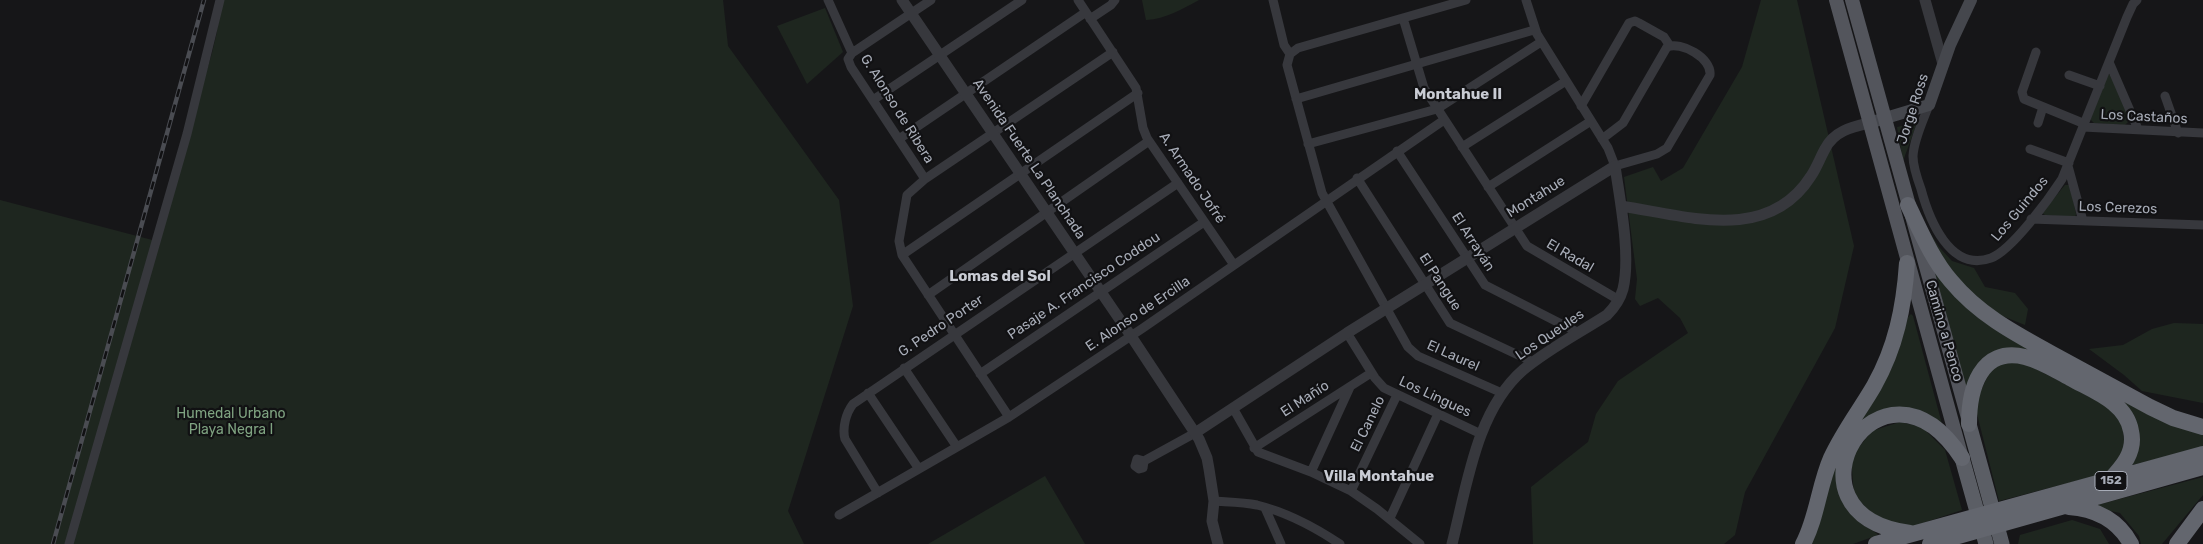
<!DOCTYPE html>
<meta charset="utf-8">
<style>
body{margin:0}
canvas{display:block;background:#161618}
</style>
<canvas width="2203" height="544"></canvas>
<script>
const ctx = document.querySelector('canvas').getContext('2d');
ctx.lineJoin = 'round';
function fillPath(path, color) {
  ctx.fillStyle = color;
  ctx.fill(path, 'evenodd');
}
function trace(path, color, width, dash) {
  ctx.strokeStyle = color;
  ctx.lineWidth = width;
  ctx.lineCap = dash ? 'butt' : 'round';
  ctx.setLineDash(dash || []);
  ctx.stroke(path);
}
function write(font, color, halo, rows, align = 'center') {
  ctx.font = font + ' Rubik,sans-serif';
  ctx.lineWidth = 4.5;
  ctx.setLineDash([]);
  ctx.textBaseline = 'middle';
  ctx.strokeStyle = halo;
  ctx.fillStyle = color;
  for (const [text, x, y, turn = 0] of rows) {
    ctx.save();
    ctx.translate(x, y);
    ctx.rotate((+turn || 0) * Math.PI / 180);
    ctx.textAlign = isNaN(turn) ? turn : align;
    if (halo) ctx.strokeText(text, 0, 0);
    ctx.fillText(text, 0, 0);
    ctx.restore();
  }
}
fillPath(new Path2D(`
 M 219,0 L 723,0 L 728,46 L 839,200 L 853,306 L 788,511 L 804,544 L 0,544 L 0,200 L 156,241 L 212,53 L 217,32 Z
 M 1142,0 L 1199,0 C 1182,9 1166,19 1146,20 Z
 M 1761,0 L 1797,0 L 1854,246 L 1835,328 L 1745,492 L 1735,535 L 1724,544 L 1533,544 L 1531,487 L 1588,442 L 1596,414 L 1618,381 L 1688,333 L 1680,318 L 1658,298 L 1640,306 L 1635,299 L 1637,279 L 1624,177 L 1653,167 L 1661,181 L 1683,168 L 1742,67 Z
 M 825,8 L 843,52 L 807,84 L 777,26 Z
 M 2111,74 L 2131,119 L 2125,125 L 2094,123 L 2090,119 L 2108,75 Z
 M 1917,123 L 1903,161 L 1897,127 Z
 M 2065,185 L 2070,185 L 2076,214 L 2075,218 L 2045,215 L 2042,213 Z
 M 1927,228 L 1939,247 L 1952,261 L 1974,268 L 1985,287 L 2015,293 L 2028,309 L 2025,325 L 1995,313 L 1952,274 Z
 M 1934,272 L 2043,356 L 2016,349 L 1966,390 Z
 M 1911,314 L 1913,316 L 1942,424 L 1930,417 L 1854,427 L 1903,336 L 1908,317 Z
 M 2174,323 L 2203,324 L 2203,403 L 2142,391 L 2124,375 L 2089,349 L 2123,345 L 2152,329 Z
 M 2019,360 L 2105,405 L 2122,422 L 2125,449 L 2109,470 L 2103,474 L 1999,501 L 1977,414 L 1976,401 L 1992,367 Z
 M 2121,400 L 2203,433 L 2203,447 L 2133,465 Z
 M 1900,422 L 1922,427 L 1945,450 L 1962,510 L 1911,527 L 1878,520 L 1854,495 L 1851,457 L 1872,431 Z
 M 1839,455 C 1835,480 1838,505 1859,522 C 1865,527 1874,530 1878,535 L 1853,544 L 1807,544 Z
 M 1045,476 L 1085,544 L 928,544 Z
 M 2203,477 L 2203,495 L 2162,544 L 2141,544 L 2139,536 L 2120,513 L 2097,508 L 2097,505 Z
 M 2072,520 L 2100,529 L 2109,544 L 2018,544 L 2020,535 Z`), '#1e261f');
trace(new Path2D(`
 M 828,0 L 852,53
 M 1078,0 L 1136,88 L 1143,128 L 1147,138 L 1234,265
 M 1273,0 L 1284,45 L 1290,54
 M 1466,0 L 1298,48 L 1290,54 L 1287,65 L 1322,193 L 1408,347 L 1418,356 L 1502,393
 M 1526,0 L 1537,34 L 1608,148 L 1615,166 L 1657,154 L 1667,148 L 1710,75 C 1712,58 1681,41 1667,47 L 1623,123 L 1602,139
 M 1403,18 L 1424,88 L 1527,246 L 1619,300
 M 1090,19 L 1111,5 L 1115,0
 M 2036,52 L 2022,92 L 2024,99 L 2085,124
 M 2109,62 L 2138,129
 M 2069,75 L 2100,86
 M 2165,96 L 2178,133
 M 1296,99 L 1534,30
 M 873,100 L 1022,0
 M 1929,105 C 1923,121 1914,139 1913,156 C 1913,167 1917,178 1921,189 C 1929,219 1950,273 1991,258 C 2012,250 2049,199 2062,179 L 2127,17 L 2133,4 L 2137,0
 M 1581,106 L 1629,23 L 1635,21 L 1639,23 L 1664,37 L 1670,46
 M 2038,123 L 2043,107
 M 2083,127 L 2203,133
 M 899,139 L 1086,12
 M 1308,144 L 1437,109 L 1541,42
 M 1462,147 L 1566,81
 M 2030,149 L 2069,163
 M 1397,151 L 1485,285 L 1579,333
 M 2068,166 L 2083,221
 M 1357,178 L 1450,323 L 1533,362
 M 925,179 L 851,67 L 848,59 L 852,53 L 931,0
 M 1488,187 L 1591,121
 M 2031,219 L 2203,225
 M 902,255 L 1138,93
 M 928,295 L 1149,141
 M 1347,333 L 1375,378 L 1384,388 L 1481,434
 M 904,368 L 957,447
 M 980,374 L 1204,222
 M 868,393 L 919,469
 M 1233,408 L 1258,452 L 1311,472 L 1351,491 L 1377,509 L 1420,544
 M 1009,417 L 902,255 L 899,241 L 907,195 L 925,179 L 1113,52
 M 1254,448 L 1371,373
 M 1144,461 L 1143,468 L 1139,469 L 1135,466 L 1137,459 L 1144,461 L 1195,433
 M 1311,472 L 1350,387
 M 1351,491 L 1397,395
 M 878,493 L 845,439 C 842,428 846,413 853,404 L 1178,183
 M 1214,501 C 1228,502 1243,502 1257,505 C 1286,512 1316,528 1340,544
 M 1265,508 L 1281,544
 M 839,515 L 1009,417 L 1143,328 L 1444,120
 M 1390,518 L 1438,414
 M 69,544 L 187,134 L 220,0`), '#37383d', 9);
trace(new Path2D(`
 M 902,0 L 1131,336 L 1199,439 L 1207,458 L 1209,469 L 1214,501 L 1212,521 L 1218,544
 M 1925,0 L 1943,64
 M 1621,206 C 1687,216 1768,244 1811,176 C 1817,167 1820,158 1825,149 C 1834,131 1852,127 1869,123
 M 1195,433 L 1347,333 L 1615,166 C 1620,201 1631,255 1623,289 C 1620,300 1614,308 1607,315 C 1579,333 1548,349 1523,370 C 1476,411 1467,486 1452,544`), '#37383d', 11);
trace(new Path2D(`
 M 1869,123 L 1929,105 L 1950,45 L 1971,0`), '#45474d', 12);
trace(new Path2D(`
 M 1836,0 L 1962,458
 M 1852,0 L 1968,418`), '#53555c', 14);
trace(new Path2D(`
 M 1969,424 L 2002,544
 M 1962,458 L 1986,544`), '#5b5e65', 15);
trace(new Path2D(`
 M 1908,205 C 1921,232 1932,259 1951,281 C 1980,316 2018,335 2056,356 C 2087,373 2119,390 2150,407 L 2173,418 L 2203,427
 M 1969,424 C 1969,390 1980,346 2025,357 C 2041,361 2055,370 2070,378 C 2093,391 2126,402 2131,431 C 2136,452 2122,467 2109,481
 M 2069,507 C 2096,509 2118,520 2131,544
 M 1910,533 C 1771,515 1880,333 1962,458
 M 1803,544 C 1817,518 1819,485 1831,458 C 1843,432 1860,410 1874,386 C 1896,347 1904,307 1907,263
 M 1876,544 L 2203,454
 M 1930,544 L 2203,467
 M 2177,544 L 2203,509`), '#63666e', 16);
const rail = new Path2D(`
 M 53,544 L 204,0`);
trace(rail, '#4a4c52', 4.5);
trace(rail, '#111113', 2.5, [8]);
for (const [x, y, w] of [
 [2111,481,32]
]) {
  const box = new Path2D();
  box.roundRect(x - w / 2, y - 9.5, w, 19, 4);
  ctx.fillStyle = '#111113';
  ctx.fill(box);
  trace(box, '#a8adb8', 1);
}
write('bold 12px', '#a8adb8', null, [
 ["152",2111,481]
]);
write('14px', '#a8adb8', '#111113', [
 ["G. Alonso de Ribera",897,109,58],
 ["Jorge Ross",1913,109,-72],
 ["Los Castaños",2144,117,3],
 ["Avenida Fuerte La Planchada",1029,159,56],
 ["A. Armado Jofré",1192,178,56],
 ["Montahue",1536,197,-32],
 ["Los Cerezos",2118,208,2],
 ["Los Guindos",2020,209,-50],
 ["El Arrayán",1473,242,57],
 ["El Radal",1570,256,30],
 ["El Pangue",1440,282,57],
 ["Pasaje A. Francisco Coddou",1084,286,-34],
 ["E. Alonso de Ercilla",1138,314,-34],
 ["G. Pedro Porter",941,326,-34],
 ["Camino a Penco",1944,331,74],
 ["Los Queules",1550,335,-34],
 ["El Laurel",1453,356,24],
 ["Los Lingues",1435,397,25],
 ["El Mañío",1305,399,-33],
 ["El Canelo",1368,424,-64]
]);
write('14px', '#7fa381', '#111113', [
 ["Humedal Urbano",231,414],
 ["Playa Negra I",231,430]
]);
write('bold 15px', '#c9ccd4', '#111113', [
 ["Montahue II",1458,95],
 ["Lomas del Sol",1000,277],
 ["Villa Montahue",1379,477]
]);
</script>
